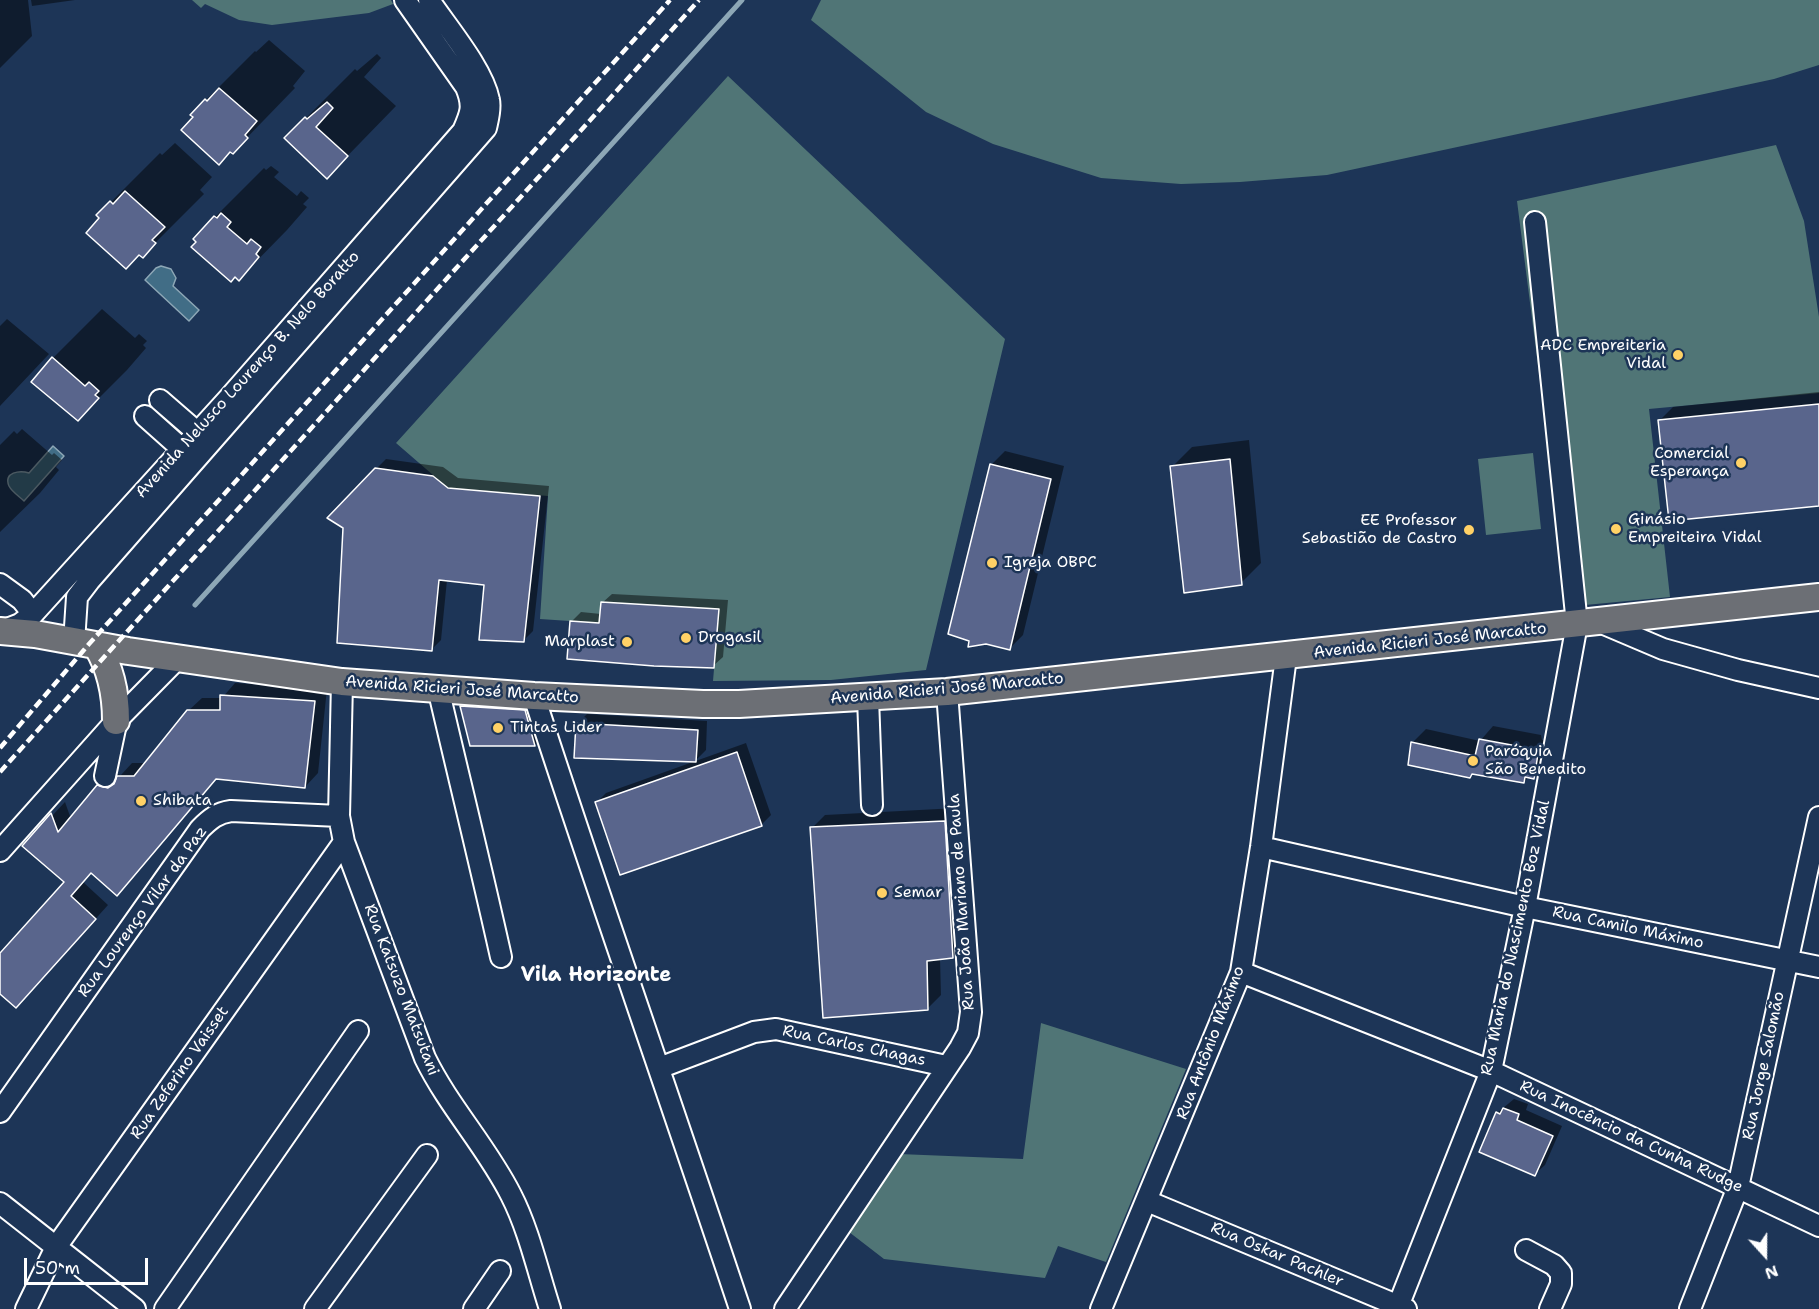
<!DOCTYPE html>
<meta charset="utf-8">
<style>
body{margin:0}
#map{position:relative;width:1819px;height:1309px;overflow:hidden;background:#1d3557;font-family:"Shantell Sans",sans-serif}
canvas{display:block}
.north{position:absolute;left:1735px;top:1225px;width:60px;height:60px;-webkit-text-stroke:4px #1d3557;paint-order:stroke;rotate:159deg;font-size:16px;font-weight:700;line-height:24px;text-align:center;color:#fff}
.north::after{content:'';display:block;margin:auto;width:21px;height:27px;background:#fff;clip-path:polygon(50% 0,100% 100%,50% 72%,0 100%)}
.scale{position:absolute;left:24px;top:1258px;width:124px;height:27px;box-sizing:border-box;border:3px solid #fff;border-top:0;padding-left:8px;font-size:18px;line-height:21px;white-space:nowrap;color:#fff;-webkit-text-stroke:4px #1d3557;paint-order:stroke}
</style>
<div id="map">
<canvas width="1819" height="1309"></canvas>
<div class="north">N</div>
<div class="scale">50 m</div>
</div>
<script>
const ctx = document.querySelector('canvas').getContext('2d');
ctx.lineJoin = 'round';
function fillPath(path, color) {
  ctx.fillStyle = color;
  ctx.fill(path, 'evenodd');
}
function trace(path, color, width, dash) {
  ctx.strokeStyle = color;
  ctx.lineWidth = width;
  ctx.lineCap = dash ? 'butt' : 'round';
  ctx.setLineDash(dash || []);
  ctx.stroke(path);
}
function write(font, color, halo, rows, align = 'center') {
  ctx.font = font + ' "Shantell Sans",sans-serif';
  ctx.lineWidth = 5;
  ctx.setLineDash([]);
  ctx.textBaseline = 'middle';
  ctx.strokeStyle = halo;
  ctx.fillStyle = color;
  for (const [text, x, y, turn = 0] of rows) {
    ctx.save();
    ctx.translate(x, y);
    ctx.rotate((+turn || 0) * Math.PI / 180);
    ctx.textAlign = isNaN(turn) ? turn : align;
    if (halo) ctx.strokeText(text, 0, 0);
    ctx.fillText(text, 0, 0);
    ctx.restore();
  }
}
fillPath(new Path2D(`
 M 192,0 L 391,0 L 393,4 L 369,13 L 272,25 L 239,20 L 205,4 L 201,8 Z
 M 821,0 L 1819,0 L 1819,65 L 1774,79 L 1327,175 L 1240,182 L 1181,184 L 1101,178 L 993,144 L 926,112 L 811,20 Z
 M 728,76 L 1005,339 L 926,670 L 831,680 L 713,681 L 719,609 L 601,603 L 599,623 L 540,619 L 548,496 L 448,488 L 396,443 Z
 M 1776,145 L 1804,221 L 1819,317 L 1819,393 L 1649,409 L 1670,597 L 1564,607 L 1547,436 L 1517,201 Z
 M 1533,453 L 1541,529 L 1486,535 L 1478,459 Z
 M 1041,1023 L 1186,1069 L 1106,1262 L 1058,1246 L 1045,1278 L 884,1259 L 849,1232 L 899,1154 L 1023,1159 Z`), '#507576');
const water = new Path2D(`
 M 161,266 L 171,269 L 176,278 L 173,286 L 199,310 L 189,321 L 145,280 L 156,268 Z
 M 53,446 L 64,456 L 24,501 C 20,497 12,492 9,486 C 3,472 20,470 29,473 Z`);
fillPath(water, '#416d86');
trace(water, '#8da7b6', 1.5);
fillPath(new Path2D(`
 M 0,0 L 28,0 L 32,36 L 0,68 Z
 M 31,0 L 75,0 L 32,6 Z
 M 269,40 L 305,71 L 293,86 L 295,88 L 233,152 L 206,100 L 255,51 L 256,52 Z
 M 377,54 L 381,58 L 364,77 L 396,106 L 327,177 L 286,138 L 355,69 L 357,71 Z
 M 175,143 L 212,177 L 200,190 L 204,194 L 142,256 L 98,215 L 160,153 L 162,155 Z
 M 271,166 L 279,172 L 274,177 L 297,196 L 301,191 L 309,198 L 303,204 L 307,207 L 287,230 L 239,279 L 215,217 L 264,168 L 266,170 Z
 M 102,309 L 135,338 L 139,334 L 147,341 L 143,345 L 146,348 L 127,370 L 78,419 L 53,358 Z
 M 7,319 L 49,354 L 0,406 L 0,326 Z
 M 1819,392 L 1819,505 L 1659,421 L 1673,407 Z
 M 22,429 L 52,455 L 54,453 L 62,460 L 56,467 L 59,470 L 40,493 L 0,532 L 0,445 L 14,431 L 17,434 Z
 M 1249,440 L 1261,563 L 1241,583 L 1172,467 L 1192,447 Z
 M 1005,451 L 1064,466 L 1023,635 L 1010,648 L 986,642 L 991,465 Z
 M 386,459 L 443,467 L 458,478 L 549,486 L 533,631 L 523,641 L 486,584 L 447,580 L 441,640 L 431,650 L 376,469 Z
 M 612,594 L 728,600 L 723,657 L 713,666 L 571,622 L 581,612 L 601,614 L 602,603 Z
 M 235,683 L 327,689 L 318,773 L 305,787 L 217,778 L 117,894 L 92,871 L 83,882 L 108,905 L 29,993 L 0,992 L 0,955 L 66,882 L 24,846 L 65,802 L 71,819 L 112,773 L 121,775 L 132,763 L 147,763 L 188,711 L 202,698 L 222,698 Z
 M 471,696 L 534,701 L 544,735 L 535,745 L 471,745 L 461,706 Z
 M 587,714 L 707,721 L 706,750 L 696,760 L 577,724 Z
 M 1493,726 L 1541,735 L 1542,740 L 1551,741 L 1547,764 L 1534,778 L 1529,777 L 1524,782 L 1474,773 L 1470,777 L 1410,764 L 1413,742 L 1426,729 L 1480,741 Z
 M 746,743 L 771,815 L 762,824 L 621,873 L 596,803 L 606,793 Z
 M 957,808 L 966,944 L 952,957 L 940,958 L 941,995 L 927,1009 L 812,828 L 825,815 Z
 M 1514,1099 L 1528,1104 L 1526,1110 L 1562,1126 L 1545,1165 L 1535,1174 L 1497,1113 Z`), '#0007');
trace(new Path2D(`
 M 195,605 L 742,0`), '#8da7b6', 5);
const building = new Path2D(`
 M 219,88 L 257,121 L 245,135 L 248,138 L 233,154 L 230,152 L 219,165 L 181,130 L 193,117 L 190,115 L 205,99 L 207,101 Z
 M 327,102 L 333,108 L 316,127 L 348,156 L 327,179 L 284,138 L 305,117 L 307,119 Z
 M 125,191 L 165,227 L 152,240 L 156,243 L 143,258 L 139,255 L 126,269 L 86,233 L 99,218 L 96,215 L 110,201 L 113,204 Z
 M 221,213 L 231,222 L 227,227 L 247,244 L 251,239 L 261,247 L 256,254 L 259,257 L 239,281 L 235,277 L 231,282 L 191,247 L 196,242 L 193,239 L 214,216 L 217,218 Z
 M 52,357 L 85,386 L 89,382 L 99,391 L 95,395 L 99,398 L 78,421 L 31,382 Z
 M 1819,404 L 1819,506 L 1669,521 L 1658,420 Z
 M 1230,459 L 1242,585 L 1184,593 L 1170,466 Z
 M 990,464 L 1051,479 L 1010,650 L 986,644 L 968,647 L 969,641 L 948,634 Z
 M 375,468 L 433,476 L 448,488 L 540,496 L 524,642 L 479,640 L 484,585 L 439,580 L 432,651 L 337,643 L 343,528 L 327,518 Z
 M 601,602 L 719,609 L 714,668 L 654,666 L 567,659 L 570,621 L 599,623 Z
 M 220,695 L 315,701 L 305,788 L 216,779 L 117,896 L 91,873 L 71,896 L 96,919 L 16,1008 L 0,994 L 0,953 L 64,882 L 22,846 L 51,813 L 58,832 L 97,785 L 108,788 L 114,784 L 117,776 L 134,776 L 187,710 L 220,710 Z
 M 460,706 L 525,710 L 535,746 L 470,746 Z
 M 576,723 L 698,730 L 696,762 L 574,758 Z
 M 1479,739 L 1528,748 L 1529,752 L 1538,754 L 1534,779 L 1525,777 L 1524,783 L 1472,774 L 1470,778 L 1408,765 L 1411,742 L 1475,756 Z
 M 737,752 L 762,826 L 620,875 L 595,802 Z
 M 945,821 L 953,958 L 927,961 L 928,1010 L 823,1018 L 810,827 Z
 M 1503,1108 L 1519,1114 L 1517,1120 L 1553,1136 L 1535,1176 L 1479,1152 L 1496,1112 L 1500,1114 Z`);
fillPath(building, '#59658c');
trace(building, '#fff', 1.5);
const minor = new Path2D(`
 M 160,400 L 198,433
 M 145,416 L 182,449
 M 0,584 L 22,600 L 33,614
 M 1597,621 L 1663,649 L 1738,670 L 1819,688
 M 2,631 L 20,624 L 33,614 L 229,398 L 463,131 C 471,113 474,106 466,87 L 405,0
 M 74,642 L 77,597 L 90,580 L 486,128 C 488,119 491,109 489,100 C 483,69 447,27 429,0
 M 342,682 L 339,816 L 344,842 L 425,1058 C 449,1107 487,1147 511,1195 C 529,1230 538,1272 550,1309
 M 438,688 C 459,778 481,867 501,957
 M 534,696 C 600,901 672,1104 740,1309
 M 868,698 L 872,805
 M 105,776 L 116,724
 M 1261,847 L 1525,907 L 1819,967
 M 0,851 L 116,721 L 178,658
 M 1241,972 L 1491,1071 L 1819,1226
 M 659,1068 L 754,1032 L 776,1029 L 946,1066
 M 0,1112 L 200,829 C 210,819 217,813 231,811 L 339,816
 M 1147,1201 L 1406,1309
 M 0,1203 L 135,1309
 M 1526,1250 L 1554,1265 L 1561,1273 L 1561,1284 L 1550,1309
 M 26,1309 L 56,1247 L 344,842
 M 165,1309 L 358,1031
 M 315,1309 L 427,1155
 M 474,1309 L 500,1271
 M 785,1309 L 960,1048 L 968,1033 L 971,1012 L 947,692
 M 1101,1309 L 1241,972 L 1261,847 L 1286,657
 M 1397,1309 L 1491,1071 L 1525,907 L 1577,624 L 1535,222
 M 1690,1309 L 1738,1187 L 1819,817`);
const major = new Path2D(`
 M 0,631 L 35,634 L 128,651 L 342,682 L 534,696 L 703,704 L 739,704 L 947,692 L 1819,597
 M 97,646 C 111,669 116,695 116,721`);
trace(minor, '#fff', 24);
trace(major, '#fff', 30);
trace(minor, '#1d3557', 20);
trace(major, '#6c6f75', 26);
trace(new Path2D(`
 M 0,748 L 89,644 L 670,0
 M 0,772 L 699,0`), '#fff', 4.5, [9, 4.5]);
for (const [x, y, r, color] of [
 [1678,355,6,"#ffd166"],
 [1741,463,6,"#ffd166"],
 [1616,529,6,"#ffd166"],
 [1469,530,6,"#ffd166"],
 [992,563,6,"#ffd166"],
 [686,638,6,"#ffd166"],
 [627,642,6,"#ffd166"],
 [498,728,6,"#ffd166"],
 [1473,761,6,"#ffd166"],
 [141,801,6,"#ffd166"],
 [882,893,6,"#ffd166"]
]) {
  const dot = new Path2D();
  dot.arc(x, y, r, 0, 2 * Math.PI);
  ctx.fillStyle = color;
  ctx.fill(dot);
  trace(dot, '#1d3557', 2);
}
write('16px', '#fff', '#1d3557', [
 ["ADC Empreiteria",1666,346,"right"],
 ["Vidal",1666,364,"right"],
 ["Comercial",1729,454,"right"],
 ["Esperança",1729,472,"right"],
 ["Ginásio",1628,520],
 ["Empreiteira Vidal",1628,538],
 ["EE Professor",1457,521,"right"],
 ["Sebastião de Castro",1457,539,"right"],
 ["Igreja OBPC",1004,563],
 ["Drogasil",698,638],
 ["Marplast",615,642,"right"],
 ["Tintas Lider",510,728],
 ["Paróquia",1485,752],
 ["São Benedito",1485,770],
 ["Shibata",153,801],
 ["Semar",894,893]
], 'left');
write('16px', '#fff', '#1d3557', [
 ["Avenida Nelusco Lourenço B. Nelo Boratto",248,375,-48],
 ["Avenida Ricieri José Marcatto",1430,641,-6],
 ["Avenida Ricieri José Marcatto",947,689,-5],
 ["Avenida Ricieri José Marcatto",462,690,4],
 ["Rua João Mariano de Paula",962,902,-94],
 ["Rua Lourenço Vilar da Paz",143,912,-54],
 ["Rua Camilo Máximo",1628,928,12],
 ["Rua Maria do Nascimento Boz Vidal",1516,938,-78],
 ["Rua Katsuzo Matsutani",401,990,69],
 ["Rua Antônio Máximo",1211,1043,-69],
 ["Rua Carlos Chagas",854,1046,12],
 ["Rua Jorge Salomão",1764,1066,-78],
 ["Rua Zeferino Vaisset",180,1073,-55],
 ["Rua Inocêncio da Cunha Rudge",1631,1137,25],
 ["Rua Oskar Pachler",1277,1255,23]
]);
write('bold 20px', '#fff', '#1d3557', [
 ["Vila Horizonte",596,976]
]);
</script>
